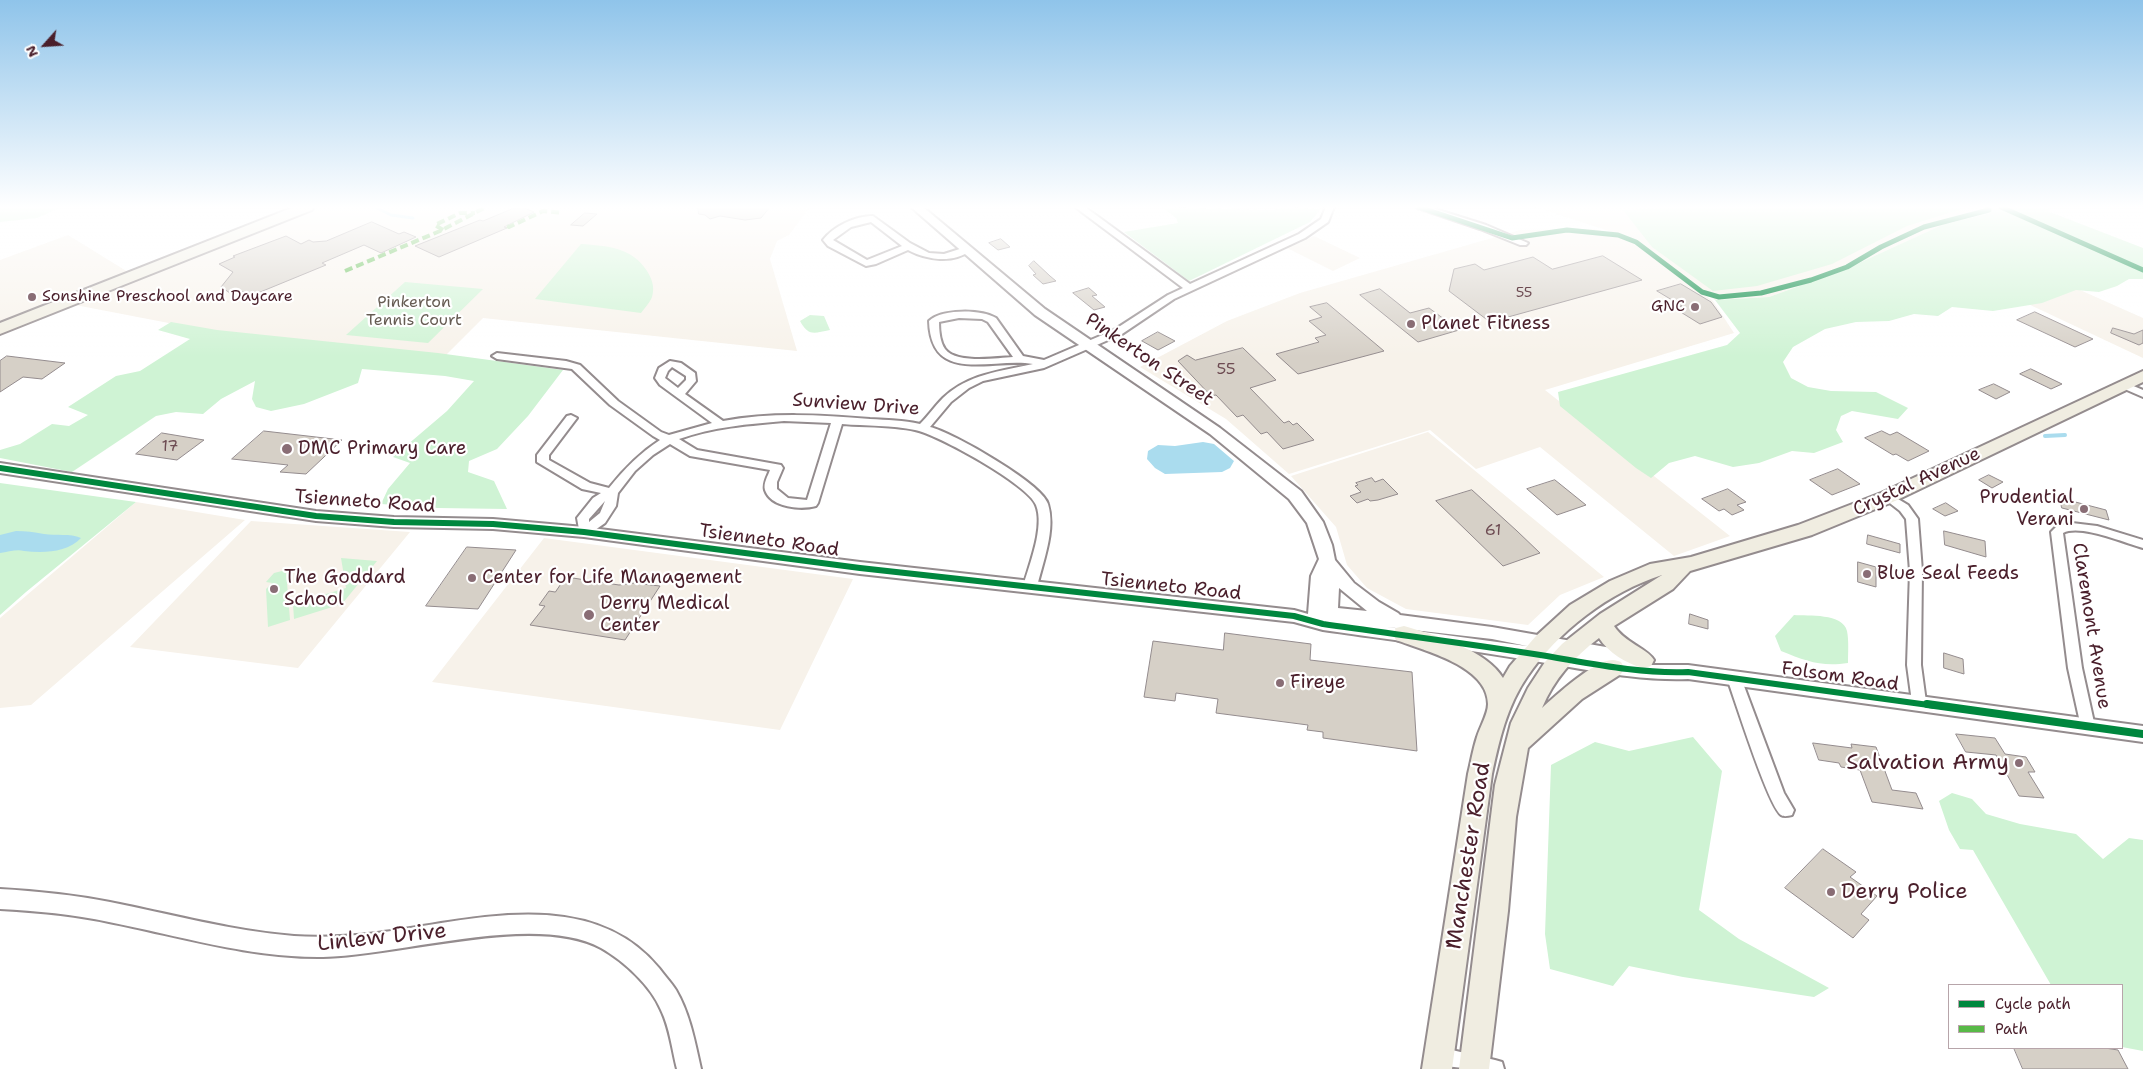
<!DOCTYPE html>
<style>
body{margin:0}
#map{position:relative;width:2143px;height:1069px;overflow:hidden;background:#fff;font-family:"Shantell Sans",sans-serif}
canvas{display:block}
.legend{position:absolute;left:1948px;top:984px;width:175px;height:65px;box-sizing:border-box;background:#fff;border:1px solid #b7a5aa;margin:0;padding:6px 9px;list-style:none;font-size:15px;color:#4a1f2b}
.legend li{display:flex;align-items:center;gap:10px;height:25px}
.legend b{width:25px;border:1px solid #b7a5aa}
.north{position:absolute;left:20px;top:20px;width:50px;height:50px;-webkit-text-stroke:4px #fff;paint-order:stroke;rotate:244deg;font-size:14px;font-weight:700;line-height:20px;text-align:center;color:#4a1f2b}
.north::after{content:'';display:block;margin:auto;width:18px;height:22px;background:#4a1f2b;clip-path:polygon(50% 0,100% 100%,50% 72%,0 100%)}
</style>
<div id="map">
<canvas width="2143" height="1069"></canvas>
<ul class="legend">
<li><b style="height:6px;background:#00873e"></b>Cycle path</li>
<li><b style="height:6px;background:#58b947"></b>Path</li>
</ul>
<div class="north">N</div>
</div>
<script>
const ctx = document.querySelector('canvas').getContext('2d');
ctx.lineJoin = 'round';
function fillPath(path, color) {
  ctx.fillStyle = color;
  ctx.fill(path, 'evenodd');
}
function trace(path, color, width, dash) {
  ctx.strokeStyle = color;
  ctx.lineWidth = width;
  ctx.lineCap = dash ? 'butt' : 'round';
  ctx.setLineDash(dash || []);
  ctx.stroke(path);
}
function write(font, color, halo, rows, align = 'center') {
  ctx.font = font + ' "Shantell Sans",sans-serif';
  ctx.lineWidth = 4.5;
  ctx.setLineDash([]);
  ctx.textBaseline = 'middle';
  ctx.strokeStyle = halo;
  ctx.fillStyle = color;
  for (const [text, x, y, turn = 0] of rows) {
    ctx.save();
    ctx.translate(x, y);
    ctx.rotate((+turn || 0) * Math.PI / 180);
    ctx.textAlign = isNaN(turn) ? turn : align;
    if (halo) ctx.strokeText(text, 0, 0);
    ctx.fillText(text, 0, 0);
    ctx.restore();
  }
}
fillPath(new Path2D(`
 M 307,207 L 810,207 L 789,235 L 777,241 L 770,259 L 797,351 L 483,318 L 428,373 L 65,303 Z
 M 1534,207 L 1990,207 L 1994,211 L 1942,225 L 1846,269 L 1769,297 L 1715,300 L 1628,237 Z
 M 1595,229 L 1626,238 L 1713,301 L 1734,333 L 1545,390 L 1730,536 L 1674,556 L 1540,447 L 1476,469 L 1430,430 L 1289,474 L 1226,419 L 1140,367 L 1227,321 L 1300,293 L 1520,230 Z
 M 68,235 L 128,272 L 0,322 L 0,260 Z
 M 1314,236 L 1360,258 L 1333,271 L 1287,248 Z
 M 2071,286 L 2143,318 L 2143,358 L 2026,303 Z
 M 1428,432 L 1604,577 L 1560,595 L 1528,625 L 1406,609 L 1367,588 L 1347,565 L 1336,527 L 1291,476 Z
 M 136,502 L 245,520 L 31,705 L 0,708 L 0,618 Z
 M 251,521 L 410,532 L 298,668 L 130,647 Z
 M 544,538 L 853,579 L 780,730 L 432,682 Z`), '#f7f2ea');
fillPath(new Path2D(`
 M 0,207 L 62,207 L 37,218 L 0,222 Z
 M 1162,207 L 1272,210 L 1287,207 L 1321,209 L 1310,222 L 1189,281 L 1124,232 L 1178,223 L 1176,218 Z
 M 1706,207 L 1968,207 L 1907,226 L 1832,264 L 1757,286 L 1713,291 L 1652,247 L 1623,210 Z
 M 1990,207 L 2049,207 L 2050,212 L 2143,248 L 2143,279 L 2129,279 L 2117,286 L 2099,292 L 2076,290 L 2042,303 L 1993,311 L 1952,307 L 1938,316 L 1914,314 L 1889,321 L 1856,322 L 1825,329 L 1793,347 L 1783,362 L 1791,378 L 1808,387 L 1831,391 L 1876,392 L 1908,408 L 1898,419 L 1852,411 L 1841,416 L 1836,430 L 1843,442 L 1814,453 L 1792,451 L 1759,463 L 1733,467 L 1695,456 L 1669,463 L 1651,478 L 1636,468 L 1560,406 L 1558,392 L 1727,345 L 1740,333 L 1715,300 L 1769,297 L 1846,269 L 1942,225 L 1990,213 Z
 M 581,244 C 607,246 632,247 647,271 C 652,279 655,287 652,297 C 650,302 645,308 641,313 L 535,299 Z
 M 405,282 L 483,289 L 428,343 L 346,335 Z
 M 810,315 L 824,316 L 830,330 C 814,333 809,337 800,321 Z
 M 171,322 L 217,330 L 438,353 L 563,370 L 528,416 L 497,449 L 469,461 L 468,472 L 494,481 L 507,509 L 438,508 L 381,504 L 388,489 L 410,463 L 393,457 L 447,411 L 474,381 L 445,376 L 362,369 L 358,383 L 304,404 L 271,411 L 256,407 L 252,399 L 255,381 L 221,399 L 203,414 L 176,412 L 156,416 L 72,472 L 0,458 L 0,450 L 20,444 L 52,424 L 69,426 L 88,415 L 68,407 L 116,376 L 140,371 L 190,339 L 158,330 Z
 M 0,483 L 136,502 L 26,592 L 0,615 Z
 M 341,558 L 377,561 L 342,604 L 294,619 L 293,604 L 346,588 Z
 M 286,570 L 290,620 L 268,627 L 266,589 L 272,583 L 266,582 L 274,573 Z
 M 1794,615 C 1808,616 1843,613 1847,631 C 1849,641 1848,653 1848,663 C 1821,667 1806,661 1781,651 L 1775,636 Z
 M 1693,737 L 1722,771 L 1699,910 L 1739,939 L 1829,988 L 1814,997 L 1683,977 L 1629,966 L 1613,986 L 1550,969 L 1545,934 L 1551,765 L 1595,742 L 1629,751 Z
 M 1952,793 L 1972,799 L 1986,814 L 2020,824 L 2076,834 L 2103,859 L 2129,838 L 2143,840 L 2143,1051 L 2122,1047 L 2122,985 L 2051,985 L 1973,850 L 1960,849 L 1949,830 L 1939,801 Z`), '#cff3d4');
fillPath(new Path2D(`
 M 1203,442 L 1214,444 L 1234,461 L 1230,468 L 1222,472 L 1165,474 L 1155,468 L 1147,459 L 1148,451 L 1158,445 L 1175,446 Z
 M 16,531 C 26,531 34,532 44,534 C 56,536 70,533 81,538 C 67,553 43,553 24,551 C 17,549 8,552 0,553 L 0,535 Z`), '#aadcee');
trace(new Path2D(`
 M 375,207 L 391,215 L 413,218`), '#aadcee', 3);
trace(new Path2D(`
 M 2045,436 L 2065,435`), '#aadcee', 4);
const building = new Path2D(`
 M 522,207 L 534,212 L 504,227 L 507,228 L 439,257 L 415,246 L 480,220 L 483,221 L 514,208 L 518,209 Z
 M 698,207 L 770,207 L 761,218 L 745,220 L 720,216 L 710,219 L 705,215 L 699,214 Z
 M 585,213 L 597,214 L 583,226 L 571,225 Z
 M 372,222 L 399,234 L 404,232 L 416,237 L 381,253 L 364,245 L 322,263 L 326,265 L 253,295 L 238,290 L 230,293 L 221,287 L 233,272 L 219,264 L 235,257 L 233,256 L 286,236 L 301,244 L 309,240 L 313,242 L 326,241 Z
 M 1001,239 L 1010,247 L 998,250 L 989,243 Z
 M 1603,256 L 1642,280 L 1490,322 L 1449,291 L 1454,269 L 1475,264 L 1484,270 L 1533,257 L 1552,269 Z
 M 1034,261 L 1050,276 L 1056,281 L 1043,284 L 1033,275 L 1036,274 L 1029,266 Z
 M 1681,284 L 1711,302 L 1722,317 L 1700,324 L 1679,311 L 1682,310 L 1678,307 L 1682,306 L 1657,291 Z
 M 1089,288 L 1097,295 L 1092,296 L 1105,307 L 1094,310 L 1073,293 Z
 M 1380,289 L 1410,313 L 1429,308 L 1459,330 L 1418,342 L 1360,295 Z
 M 1327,303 L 1384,351 L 1298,374 L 1276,354 L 1319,342 L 1315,338 L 1326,335 L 1309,321 L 1322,317 L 1310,307 Z
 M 2035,312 L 2093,339 L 2075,347 L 2017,320 Z
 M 2113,328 L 2134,334 L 2143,330 L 2143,343 L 2139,345 L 2111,333 Z
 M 1158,332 L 1175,341 L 1158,350 L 1142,341 Z
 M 1243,348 L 1276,380 L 1250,388 L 1284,423 L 1289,421 L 1293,425 L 1297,423 L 1314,440 L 1283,449 L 1267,432 L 1261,434 L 1243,415 L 1237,417 L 1216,395 L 1211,396 L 1178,361 L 1187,355 L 1195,360 Z
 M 7,356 L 65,363 L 42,379 L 23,377 L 0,392 L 0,361 Z
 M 2031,369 L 2062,384 L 2051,389 L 2020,374 Z
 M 1994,384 L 2010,392 L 1996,399 L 1979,390 Z
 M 264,431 L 342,440 L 306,474 L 280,472 L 288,465 L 232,459 Z
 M 1882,431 L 1890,435 L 1897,432 L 1929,451 L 1908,461 L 1896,454 L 1893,455 L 1865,438 Z
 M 162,433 L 204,440 L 177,460 L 136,454 Z
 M 1838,469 L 1860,484 L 1832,495 L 1810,480 Z
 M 1989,475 L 2003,482 L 1992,488 L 1979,480 Z
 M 1372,478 L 1375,482 L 1383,479 L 1398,494 L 1378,500 L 1370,501 L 1368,499 L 1357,503 L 1350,496 L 1361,492 L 1355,486 L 1358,485 L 1356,483 Z
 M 1555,480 L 1586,505 L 1557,515 L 1527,489 Z
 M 1728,489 L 1746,502 L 1737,505 L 1744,510 L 1732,515 L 1724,509 L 1719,511 L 1702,499 Z
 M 1472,490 L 1517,531 L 1540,553 L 1503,566 L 1436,501 Z
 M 2060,498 L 2106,510 L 2109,520 L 2062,508 Z
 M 1946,503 L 1958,511 L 1945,516 L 1933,509 Z
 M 1944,531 L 1985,541 L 1986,557 L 1945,545 Z
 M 1868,535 L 1900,544 L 1900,553 L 1867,544 Z
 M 467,547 L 516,550 L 478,609 L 426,606 Z
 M 1858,562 L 1876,567 L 1876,587 L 1858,582 Z
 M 566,577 L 619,585 L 634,583 L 660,586 L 625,640 L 530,625 L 545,606 L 539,605 L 549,591 L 555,592 Z
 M 1690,614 L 1708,620 L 1708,629 L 1689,624 Z
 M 1225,633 L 1311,644 L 1310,660 L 1412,672 L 1417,751 L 1323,738 L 1323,732 L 1307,730 L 1308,725 L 1216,713 L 1218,699 L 1176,693 L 1175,701 L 1144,697 L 1153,641 L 1223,650 Z
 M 1944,653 L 1963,659 L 1964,674 L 1944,668 Z
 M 1956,734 L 1995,738 L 2005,754 L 2026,757 L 2035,772 L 2028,772 L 2044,798 L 2019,796 L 1996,755 L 1966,752 Z
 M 1813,743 L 1852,748 L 1851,744 L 1876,747 L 1892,790 L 1916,793 L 1923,809 L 1872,802 L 1860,770 L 1841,767 L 1839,763 L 1819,760 Z
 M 1823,849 L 1856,872 L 1850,877 L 1877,896 L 1861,914 L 1869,920 L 1853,938 L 1785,888 Z
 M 2014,1048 L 2105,1048 L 2118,1050 L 2128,1069 L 2023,1069 Z`);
fillPath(building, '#d6d0c7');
trace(building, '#948c8e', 1);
const minor = new Path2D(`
 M 1075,207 L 1085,207 L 1190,284 L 1299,234 L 1321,219 L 1326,207 L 1334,207 L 1328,222 L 1305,238 L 1174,299 L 1122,334 L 1044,368 L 983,381 L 969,388 L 951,402 L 930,427 C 952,432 1043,484 1048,504 C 1056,530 1043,561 1037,587 L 1035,590 L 1025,590 L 1023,587 C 1029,565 1045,527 1036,505 C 1029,485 937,434 915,430 C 892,425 866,426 842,424 L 818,503 L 816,506 C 802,510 771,508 765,490 C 763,483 768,476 770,470 L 690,456 L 670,444 L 653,455 L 635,471 L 618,493 L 616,506 L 605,523 L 588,535 L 580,535 L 577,518 L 593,498 L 601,493 L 582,489 L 537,462 L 537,455 L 567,416 L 571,415 L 577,418 L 549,455 L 549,460 L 590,483 L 609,488 C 625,468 640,453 660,440 L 653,436 L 610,405 L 572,369 L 497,359 L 492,356 L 497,353 L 566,361 L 580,365 L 618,401 L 661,432 L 669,435 L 712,423 L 660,385 L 655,378 L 659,368 L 670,361 L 681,363 L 695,373 L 696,381 L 685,394 L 723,421 C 772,412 821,415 870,419 C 887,420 904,420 920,424 C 928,416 935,406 943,398 C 968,374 1001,371 1033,364 C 992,357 931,386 929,321 C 941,309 981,309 996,318 L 1023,356 L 1044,360 L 1114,330 L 1168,295 L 1183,288 ZM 959,318 L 982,319 L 988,322 L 1013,357 C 997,358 956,364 945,349 C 940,342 939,330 939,322 ZM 672,367 L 686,376 L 686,380 L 678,388 L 665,378 L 668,371 ZM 784,421 L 831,423 L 807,500 L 788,498 L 777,489 L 777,482 L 783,468 L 781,465 L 697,450 L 679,439 C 713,427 748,424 784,421 ZM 605,501 L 600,513 L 589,522 L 589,519 Z
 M 1415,207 L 1429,207 L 1486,225 L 1528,243 L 1526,245 L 1520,245 L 1480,229 Z
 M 873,216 L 910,243 L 929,253 L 944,254 L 966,247 L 971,250 C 953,264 927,260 908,250 L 876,264 L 866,266 L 828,246 L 823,240 C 834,226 855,216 873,216 ZM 871,222 L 902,246 L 867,260 L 833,240 L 851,227 Z
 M 2124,382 L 2143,390 L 2143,397 L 2120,387 L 2119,385 L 2120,383 Z
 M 1888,493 L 1908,505 L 1918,519 L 1922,571 L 1921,665 L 1926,702 L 1924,706 L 1919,708 L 1914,706 L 1912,702 L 1907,665 L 1910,571 L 1906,519 L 1900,511 L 1882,497 Z
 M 2072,523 L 2097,526 L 2143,540 L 2143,548 C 2124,543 2081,524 2063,533 L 2082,668 L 2095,727 L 2093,731 L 2088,733 L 2083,731 L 2081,727 L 2068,668 L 2051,532 L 2058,525 Z
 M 1734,673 L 1739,674 L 1741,678 L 1784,793 L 1794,810 L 1792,815 C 1788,816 1784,817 1781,815 C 1768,805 1735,700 1727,678 L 1729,674 Z
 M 1439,1047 L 1495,1060 L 1502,1062 L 1504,1069 C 1480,1069 1455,1069 1432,1063 L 1430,1056 L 1432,1049 Z`);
const tertiary = new Path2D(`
 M 911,207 L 923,207 L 1045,309 L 1220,428 L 1301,491 L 1323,522 L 1332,545 L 1335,560 L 1354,583 L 1379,602 L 1398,613 L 1400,615 L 1492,627 L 1640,653 L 1646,655 L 1649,660 L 1646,665 L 1688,665 L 2143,726 L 2143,742 L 1688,679 C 1635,681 1585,669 1534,661 C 1464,649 1393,640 1323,630 L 1294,622 L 860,574 L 584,537 L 493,529 L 394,527 L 316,521 L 0,473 L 0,463 L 316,511 L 394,517 L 493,519 L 584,527 L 860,562 L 1294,610 L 1308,614 L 1311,576 L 1319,559 L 1307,523 L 1289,499 L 1210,434 L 1035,315 ZM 1339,588 L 1367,611 L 1338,608 ZM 1387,627 L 1492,639 L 1537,648 L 1534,647 Z
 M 0,889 C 37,891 74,895 110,902 C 171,914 232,931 294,936 C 322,938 350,936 377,933 C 469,921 590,884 659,968 C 664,975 671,982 676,990 C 690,1014 695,1042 701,1069 L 677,1069 C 672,1050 670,1028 661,1010 C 651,986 624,961 601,948 C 535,912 399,956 323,957 C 250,958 180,936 109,922 C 73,914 37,911 0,909 Z`);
const primary = new Path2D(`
 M 294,207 L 314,207 L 312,210 L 0,334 L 0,323 Z
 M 2143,371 L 2143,382 L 1895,501 L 1812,535 L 1690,571 L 1673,589 L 1614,626 C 1625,643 1647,648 1654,660 L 1651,666 L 1643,668 C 1625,663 1609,653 1599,638 C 1574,657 1554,679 1542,708 C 1555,696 1596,659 1613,660 C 1616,660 1618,661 1621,662 L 1624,668 L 1621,674 L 1582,699 L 1528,748 L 1516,817 L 1508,911 L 1489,1069 L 1459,1069 L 1495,785 L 1511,723 L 1528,688 L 1545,662 L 1562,644 L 1600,614 L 1662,575 C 1609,592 1558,631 1527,677 C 1507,706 1499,741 1492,774 L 1452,1069 L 1422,1069 L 1468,774 C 1471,762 1473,749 1477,737 C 1480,727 1488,714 1488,704 C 1488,666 1425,651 1396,640 L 1393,634 L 1396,628 L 1404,626 C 1435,635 1486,650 1503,678 L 1510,666 L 1536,636 L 1570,605 L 1610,581 L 1650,564 L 1691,557 L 1798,525 L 1881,493 Z`);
trace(minor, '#948c8e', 4);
trace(tertiary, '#948c8e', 4);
trace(primary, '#948c8e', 4);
fillPath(minor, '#fff');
fillPath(tertiary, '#fff');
fillPath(primary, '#f0ede1');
trace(new Path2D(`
 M 507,226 L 509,227 L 543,211 L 563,213
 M 443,230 L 435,225 L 460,213 L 475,213
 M 345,271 L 440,231 L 486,207`), '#58b947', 4, [8, 4]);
trace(new Path2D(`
 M 1419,207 L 1512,238 L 1567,230 L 1618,235 L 1636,242 L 1702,292 L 1719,297 L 1761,293 L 1811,280 L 1847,267 L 1881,247 L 1924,227 L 1989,210 L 1987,207
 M 2001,207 L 2143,270`), '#00873e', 5);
trace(new Path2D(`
 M 0,468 L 316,516 L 394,522 L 493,524 L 584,532 L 860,568 L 1294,616 L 1323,624 C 1393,634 1464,643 1534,654 C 1585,662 1635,674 1688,672 L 1936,706`), '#00873e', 6);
trace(new Path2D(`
 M 1927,704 L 2143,734`), '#00873e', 8);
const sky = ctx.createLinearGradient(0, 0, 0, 357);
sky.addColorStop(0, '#8fc4ea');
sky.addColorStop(0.58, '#fff');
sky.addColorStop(1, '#ffffff00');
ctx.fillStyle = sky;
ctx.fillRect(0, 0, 2143, 357);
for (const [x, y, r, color] of [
 [32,297,5,"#896d75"],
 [1695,307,5,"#896d75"],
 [1411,324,5,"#896d75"],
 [287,449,6,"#896d75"],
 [2084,509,5,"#896d75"],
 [1867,574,5,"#896d75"],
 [472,578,5,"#896d75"],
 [274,589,5,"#896d75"],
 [589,615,6,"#896d75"],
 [1280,683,5,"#896d75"],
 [2019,763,5,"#896d75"],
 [1831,892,5,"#896d75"]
]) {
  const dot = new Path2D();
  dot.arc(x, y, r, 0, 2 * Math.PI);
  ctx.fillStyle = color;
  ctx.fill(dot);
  trace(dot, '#fff', 2);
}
write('14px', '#6d4b52', null, [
 ["55",1524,293]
]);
write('16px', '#4a1f2b', '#fff', [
 ["Sonshine Preschool and Daycare",42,297],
 ["GNC",1685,307,"right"]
], 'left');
write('16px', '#665c53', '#fff', [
 ["Pinkerton",414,303],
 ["Tennis Court",414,321]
]);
write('16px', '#6d4b52', null, [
 ["55",1226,370],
 ["17",170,447],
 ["61",1493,531]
]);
write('19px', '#4a1f2b', '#fff', [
 ["Planet Fitness",1421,324],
 ["DMC Primary Care",298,449],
 ["Prudential",2074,498,"right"],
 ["Verani",2074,520,"right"],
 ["Blue Seal Feeds",1877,574],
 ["The Goddard",284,578],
 ["School",284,600],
 ["Center for Life Management",482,578],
 ["Derry Medical",600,604],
 ["Center",600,626],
 ["Fireye",1290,683]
], 'left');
write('19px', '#4a1f2b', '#fff', [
 ["Pinkerton Street",1149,360,34],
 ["Sunview Drive",856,405,4],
 ["Crystal Avenue",1917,482,-25],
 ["Tsienneto Road",365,502,4],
 ["Tsienneto Road",769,541,8],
 ["Tsienneto Road",1171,587,6],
 ["Claremont Avenue",2091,626,81],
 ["Folsom Road",1840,677,8]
]);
write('22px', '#4a1f2b', '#fff', [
 ["Salvation Army",2009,763],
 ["Derry Police",1841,892,"left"]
], 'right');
write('22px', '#4a1f2b', '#fff', [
 ["Manchester Road",1469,856,-81],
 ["Linlew Drive",382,938,-6]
]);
</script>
